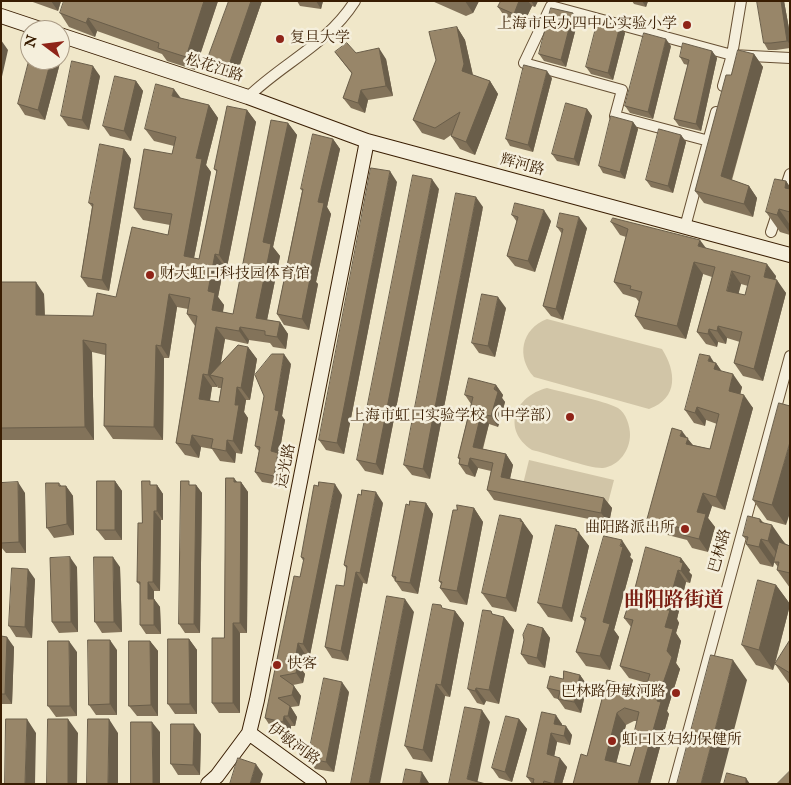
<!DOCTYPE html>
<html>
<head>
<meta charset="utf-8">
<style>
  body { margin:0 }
  #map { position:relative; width:791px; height:785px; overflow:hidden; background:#f0e7c9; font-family:"IM FELL English",serif }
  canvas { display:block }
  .frame { position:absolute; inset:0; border:2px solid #391d02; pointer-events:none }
  .north { position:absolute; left:20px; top:20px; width:50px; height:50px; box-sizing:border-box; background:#f5efdc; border:1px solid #aa9b85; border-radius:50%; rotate:285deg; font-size:14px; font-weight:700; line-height:20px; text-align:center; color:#391d02 }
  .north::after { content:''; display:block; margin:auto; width:18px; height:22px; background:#8f2418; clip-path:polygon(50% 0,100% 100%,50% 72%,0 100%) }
</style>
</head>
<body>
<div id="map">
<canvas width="791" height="785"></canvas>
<div class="frame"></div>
<div class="north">N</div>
</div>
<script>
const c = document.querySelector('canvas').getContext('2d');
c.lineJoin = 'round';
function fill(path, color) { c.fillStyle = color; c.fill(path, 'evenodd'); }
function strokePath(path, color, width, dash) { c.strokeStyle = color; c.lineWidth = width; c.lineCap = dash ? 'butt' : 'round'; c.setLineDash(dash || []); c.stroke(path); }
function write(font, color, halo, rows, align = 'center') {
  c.font = font + ' "IM FELL English","Noto Serif SC",serif'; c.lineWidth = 5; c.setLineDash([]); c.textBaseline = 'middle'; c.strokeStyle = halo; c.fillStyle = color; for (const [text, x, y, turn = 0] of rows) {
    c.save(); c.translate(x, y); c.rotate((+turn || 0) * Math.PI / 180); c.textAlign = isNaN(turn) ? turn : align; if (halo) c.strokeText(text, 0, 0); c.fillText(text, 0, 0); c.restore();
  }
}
fill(new Path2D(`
  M547,319l115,30c14,22 17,49 -13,60l-115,-32c-18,-20 -13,-48 13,-58z
  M547,388c18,5 55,12 71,20 8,5 12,18 12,27 0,15 -11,31 -27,33 -12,1 -57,-15 -71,-18 -31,-21 -17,-54 15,-62z
  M529,460l85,20 -6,23 -85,-19z`), '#d1c5a7');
const street = new Path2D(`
  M723,86l9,-31 58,3
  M248,97c36,-35 79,-52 107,-96
  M709,141l-94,-25 7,-26 -98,-27 27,-57 181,49 9,-54
  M783,195l7,-21
  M685,227l31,-115
  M771,232l7,-21
  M674,784l116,-428`);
const secondary = new Path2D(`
  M1,16l42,14
  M60,35l188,62 119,44 423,114
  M249,733l70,51
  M208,784l9,-8 32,-43 8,-33 110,-559`);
strokePath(street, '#675034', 12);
strokePath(secondary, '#391d02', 16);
strokePath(street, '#f5efdc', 10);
strokePath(secondary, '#f5efdc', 14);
fill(new Path2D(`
  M30,1h31l-3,10z
  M218,1l-23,69 -28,-9 -5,-7 -65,-23 -2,6 -26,-10 -9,-14z
  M229,1h33l-26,75 -21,-8 -7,-10z
  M297,1h26l-2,8 -21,-3z
  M432,1h47l-6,12 -7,3z
  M501,1h37l-3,6 -3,-1 -10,21 -15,-7 -9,-13z
  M632,1h16l-2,6 -12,-3z
  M757,1h27l6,33v14l-14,2h-8l-4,-7z
  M578,20l-12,47 -22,-6 -5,-7z
  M620,26l5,7 -12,47 -22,-6 -5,-7z
  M457,27l8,13 8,35 17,6 8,13 -23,61 -15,-6 -9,-13v-1l-7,5 -22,-7 -9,-13z
  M671,46l-18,73 -23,-6 -5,-7z
  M712,51l5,7 -16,73 -22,-5 -5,-7 14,-54 -4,-1 -4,-7z
  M335,52l21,1 30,6 7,37 -25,4 -3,13 -14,-5 -8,-10 9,-24z
  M754,54l9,13 -31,113 17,6 8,12 -4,19 -49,-14 -9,-12 36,-116z
  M30,60h27l3,3 -15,57 -20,-5 -7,-11z
  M100,76l-11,54 -21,-4 -7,-10z
  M552,78l-19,74 -23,-6 -4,-7z
  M136,81l7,10 -12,50 -21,-5 -7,-10z
  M180,98l29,7 9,13 -12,47 5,7 -17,86 5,1 18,-87 -3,-3 33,-59 9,12 -29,145 -3,-1 -6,31 6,8 -1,7 10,2 55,-191 9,12 -24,112 7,9 -13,64 13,2 8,12 -2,15 -13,-2 -3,-4 -21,-3 -1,4 -23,-5 -4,24 27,-16 9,12 -7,41h-4l-2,12 4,6 -6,36 -6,-1 -1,10 -15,-2 -8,-12 -11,-2 -2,11 -14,-3 -9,-12 19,-117 -8,-12 1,-5 -11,-2 -8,51h-5l-1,82 -50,-1 -9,-13 1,-71 -13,-3 2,88h-93v-158l43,12 1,22h48l23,-19 52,-62 2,-10 -27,-5 -9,-12 38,-54 2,-8 -20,-5 -9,-12zM217,386l1,2h3l-2,14 -9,-1 2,-14h5z
  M587,109l5,7 -13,50 -22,-5 -5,-7z
  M633,122l5,7 -13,50 -22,-6 -4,-7z
  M681,135l5,7 -13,51 -22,-6 -5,-7z
  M333,139l7,10 -13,58 4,7 -15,68 2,2 -9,46 -25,-5 -7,-11 25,-123 -1,-2z
  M124,149l7,10 -22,132 -21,-4 -7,-10 11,-70 -3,-4z
  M786,181l4,6v48l-10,-3 -14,-20z
  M397,182l-53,272 -18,-4 -7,-10z
  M439,189l-56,286 -18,-4 -8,-11z
  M483,207l-53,272 -18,-4 -8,-10z
  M512,215l39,6 -16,51 -20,-6 -8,-10 10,-34z
  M611,222l94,26 71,28 -1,4 11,13 -23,88 -20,-5 -9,-13 6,-21 -13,-4 -1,6 -8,-2 -1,5 -11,-3 -9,-12 15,-55 -9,-3 -17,65 -42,-10 -9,-13 4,-14 -3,-4 -13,-4 -9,-12 12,-45 -6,-2zM741,284l7,2 -3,9 -7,-1z
  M557,227l30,1 -24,92 -12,-4 -8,-10 19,-72z
  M506,308l-11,49 -16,-4 -7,-10z
  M714,363h2l5,8 21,16 -2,7 13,14 -28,102 -13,-4 -4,12 7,9 -7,25 -16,-4 -5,-8 -31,-8 -9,-13 39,-82 7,8 17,4 7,-25 -11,-4 -1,6 -11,-3 -9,-13z
  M291,364l-9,52 3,4 -6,35 6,7 -5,23 -18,-3 -7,-10 4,-21 -4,-5z
  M496,385l7,10 -1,3 3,4 -7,25 -9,-3 -6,25 23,5 7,11 -3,14 94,19 8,10 -3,15 -115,-23 -7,-10 4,-19 -13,-3 -3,9 -9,-3 -7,-10 1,-4 -2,-2 13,-54 -6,-9z
  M779,403l7,122 -19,-5 -14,-20z
  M115,481l7,10v49h-17l-8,-10z
  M237,482h4l7,10 -1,141h-7v80h-21l-7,-10 12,-65z
  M1,483l24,10 1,60h-20l-5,-6z
  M153,485h4l6,9v26h-2l-1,71h-6v8l6,8 1,27h-15l-6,-9v-40l-3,-3 5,-59z
  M196,485l6,8 -2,140h-15l-6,-9z
  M61,486h5l7,10 1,39 -20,3 -7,-10z
  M342,495l-32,160 -5,-1 -3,16 3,4 -2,9 -10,2 8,11 -2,10 -8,1 6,10 -2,9h-4v6l-19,-3 -7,-11 35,-141 4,-15 -3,-5z
  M383,503l-16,81 -4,-1 -15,78 -16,-3 -7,-11 19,-61 3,-17 -3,-4z
  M426,503l7,11 -15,80 -16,-3 -10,-15z
  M474,508l9,14 -16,83 -17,-3 -10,-14 1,-4 -2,-3 18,-71z
  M760,519l3,3 23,22 4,2v42l-13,-18 1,-3 -4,-5 -1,5 -13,-3 -14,-20 1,-3 -4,-5z
  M522,522l11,14 -17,76 -24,-5 -10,-14z
  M576,529l13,17 -17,76 -24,-5 -10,-14z
  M631,554l-1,3 3,3 -19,70 5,7 -9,33 -24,-4 -10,-14 9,-30 -4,-5z
  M681,558l9,12 -1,2 3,3 -2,8 -4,-1 -9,37 2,4 -3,10 5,8 -5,22 4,6 -13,42 2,3 -19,70h-77l14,-28 20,-76 38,10 2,-7 -18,-5 -9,-12 11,-39 -7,-9 6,-12zM634,721h3l-5,20 4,5 -6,20 -14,-3 10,-38z
  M77,567l1,65 -19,1 -7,-11z
  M120,567l2,65 -20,1 -7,-11z
  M35,579l-3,59 -16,-1 -7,-11z
  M776,585l14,19v1l-15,59 15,-24v45l-15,-21 -2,6 -17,-5 -14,-20z
  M443,609l12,2 9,12 -14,74 -5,-1 -13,66 -19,-3 -8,-13z
  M491,611l2,4 11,2 10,13 -15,74 -13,-3 -2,4 -7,-2 -9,-14z
  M543,628l7,10 -5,30 -17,-4 -7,-10z
  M1,636l13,11 -2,57h-11z
  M189,639l8,11v64h-22l-7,-10z
  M150,641l8,10v65h-21l-8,-10z
  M117,650v65h-21l-7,-10z
  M77,652v64l-21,1 -8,-11z
  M580,675l7,10 -6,28 -16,-4 -7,-10 -4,-1 -7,-10 16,-9z
  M349,692l-15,80 -19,-3 -7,-11z
  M542,712l20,12v2l10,9 -2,10 -13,-3 -3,14 13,11 -5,17h-30l-5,-7z
  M519,719l8,10 -15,53 -13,-4 -7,-10z
  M201,734l-1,41h-22l-7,-11z`), '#83735a');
fill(new Path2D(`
  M51,1h10l-3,10z
  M204,1h14l-23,69 -9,-13z
  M251,1h11l-26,75 -7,-11z
  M316,1h7l-2,8z
  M465,1h14l-6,12z
  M519,1h9l4,5 -10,21 -8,-13z
  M531,1h7l-3,6z
  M642,1h6l-2,6z
  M781,1h3l6,33v10l-3,-3z
  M573,13l5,7 -12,47 -5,-7z
  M88,18l9,13 -2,6 -9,-14z
  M620,26l5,7 -12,47 -5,-7z
  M457,27l8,13 8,36 -11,-5z
  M666,39l5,7 -18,73 -5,-7z
  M1,40l7,10 -7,31z
  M379,48l7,11 7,37 -7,-10z
  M712,51l5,7 -16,73 -5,-7z
  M754,54l9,13 -34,121 -8,-12z
  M51,60h6l3,3 -15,57 -7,-10z
  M93,66l7,10 -11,54 -7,-10z
  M547,71l5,7 -19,74 -5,-7z
  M136,81l7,10 -12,50 -7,-10z
  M490,81l8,13 -23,61 -9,-13z
  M174,89l9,12 -11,-5z
  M361,90l7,10 -3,13 -7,-10z
  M209,105l9,13 -12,47 5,7 -19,96 -8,-12 12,-98z
  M587,109l5,7 -13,50 -5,-7z
  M247,110l9,12 -29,145 -8,-12z
  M633,122l5,7 -13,50 -5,-7z
  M288,123l9,12 -24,112 7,9 -15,74 -9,-12 7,-76z
  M681,135l5,7 -13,51 -5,-7z
  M333,139l7,10 -13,58 4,7 -15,68 2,2 -9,46 -7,-11 16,-117z
  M124,149l7,10 -22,132 -7,-11z
  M390,171l7,11 -53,272 -7,-11z
  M432,179l7,10 -56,286 -7,-11z
  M786,181l4,6v8l-5,-7z
  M749,186l8,12 -4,19 -9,-13z
  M476,197l7,10 -53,272 -7,-10z
  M779,209l11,16v8l-13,-18z
  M544,210l7,11 -16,51 -7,-11z
  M579,217l8,11 -24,92 -7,-11z
  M700,240l9,12 -11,-6z
  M215,254l9,12 -6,31 6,8 -3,17 -9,-12 -4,-19z
  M694,262l9,12 -17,65 -9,-13z
  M767,264l9,12 -3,14 -9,-13z
  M732,271l9,13 -5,20 -9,-13z
  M777,280l9,13 -23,88 -9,-12z
  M36,282l8,12 1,34 -9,-13z
  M169,294l8,13 -8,51 -8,-12z
  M498,297l8,11 -11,49 -7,-11z
  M280,322l8,12 -2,15 -9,-12z
  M718,326l9,12 -1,6 -9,-13z
  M216,327l9,12 -7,38 -8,-2 7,11v1l-9,-12z
  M240,327l9,13 -1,4 -9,-13z
  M709,329l9,13 -1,5 -9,-13z
  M83,340l9,12 2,88 -9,-13z
  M156,345l8,13 -1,82 -9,-13z
  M248,347l9,12 -7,41 -9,-12z
  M284,354l7,10 -9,52 3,4 -6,35 6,7 -5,23 -6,-9 -3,-25 4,-41z
  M710,356l5,8 1,-1 9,13 -2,6 -15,-21z
  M203,374l9,13 -4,24 -9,-12z
  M733,374l9,13 -4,17 -9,-13z
  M496,385l7,10 -1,3 3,4 -7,25 -7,-11z
  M237,387l9,13 -2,12 4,6 -6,36 -9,-13 2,-36z
  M744,395l9,13 -28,102 -9,-13z
  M697,407l9,13 -1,6 -10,-13z
  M481,414l8,10 -9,33 -7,-10z
  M682,431l15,20 -2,5 -15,-20z
  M192,435l9,12 -2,11 -9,-13z
  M227,440l9,13 -1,10 -9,-12z
  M790,442v71l-4,12 -14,-20z
  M506,454l7,11 -5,22 -7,-10z
  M470,458l8,10 -3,9 -7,-11z
  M234,478l7,9v-5l7,10 -1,141 -7,-10z
  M115,481l7,10v49l-7,-10z
  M18,482l7,11 1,60 -7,-11z
  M59,483l7,9v-6l7,10 1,39 -7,-11z
  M335,484l7,11 -32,160 -7,-11z
  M157,485l6,9v26l-6,-9z
  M196,485l6,8 -2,140 -6,-9z
  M376,492l7,11 -16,81 -7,-11z
  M703,493l9,13 -4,12 7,9 -7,25 -9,-13 -2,-27z
  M604,498l8,10 -3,15 -8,-10z
  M426,503l7,11 -15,80 -8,-11z
  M474,508l9,14 -16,83 -10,-14z
  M154,511l7,9 -1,71 -7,-9z
  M521,519l12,17 -17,76 -10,-14z
  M760,519l10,14 2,-8 14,20 -4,16 -14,-20 -8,-19z
  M576,529l13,17 -17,76 -10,-14z
  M761,539l14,20 -2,8 -14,-20z
  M622,540l9,14 -1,3 3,3 -19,70 5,7 -9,33 -10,-14 3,-34z
  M70,557l7,10 1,65 -7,-10z
  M113,557l7,10 2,65 -8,-10z
  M681,558l9,12 -1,2 3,3 -2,8 -9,-12 -1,-9z
  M28,569l7,10 -3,59 -7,-11z
  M678,570l8,12 -9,37 2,4 -3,10 5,8 -5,22 4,6 -13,42 2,3 -19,70h-12l19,-83 10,-50 -2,-24 2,-17z
  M356,572l7,11 -15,78 -7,-10z
  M148,582l6,9v16l-6,-8z
  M776,585l14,19v1l-17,65 -14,-20z
  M154,599l6,8 1,27 -7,-9z
  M405,599l9,13 -34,172h-11z
  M455,611l9,12 -14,74 -9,-12z
  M504,617l10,13 -15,74 -10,-14z
  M233,623l7,10v80l-7,-10z
  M543,628l7,10 -5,30 -8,-10z
  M7,637l7,10 -2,57 -7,-10z
  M189,639l8,11v64l-7,-10z
  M110,640l7,10v65l-7,-11z
  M69,641l8,11v64l-7,-10z
  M150,641l8,10v65l-7,-11z
  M298,643l7,11 -3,16 3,4 -2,9 -7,-10 -1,-12z
  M733,660l14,20 -27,104h-19z
  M580,675l7,10 -6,28 -7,-11z
  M342,682l7,10 -15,80 -8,-10z
  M436,684l9,12 -13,66 -9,-12z
  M294,686l7,10 -2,10 -7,-11z
  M476,688l10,13 -2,4 -9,-14z
  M290,706l7,11 -2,9 -7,-10z
  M482,710l8,12 -13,62 -10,-5z
  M617,713l9,12 -12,47 -9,-12z
  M556,715l6,9 -2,9 -6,-9z
  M284,716l7,10v6l-8,-10z
  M27,719l9,14 -1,51h-10z
  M68,719l10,14 -1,51h-9z
  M109,719l9,14v51h-10z
  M519,719l8,10 -15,53 -7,-10z
  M152,722l8,10v52h-7z
  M194,724l7,10 -1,41 -7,-10z
  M566,726l6,9 -2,10 -6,-9z
  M551,733l6,9 -4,21 -6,-9z
  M560,758l7,9 -5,17h-8z
  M256,764l7,10 -3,10h-10z
  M422,772l7,11v1h-9z
  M746,778l4,6h-4z`), '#6a5e4a');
const building = new Path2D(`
  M64,1h140l-18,56 -28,-9 1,-5 -71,-25 -2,5 -26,-10z
  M229,1h22l-22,64 -21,-7z
  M501,1h18l-5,13 -16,-7z
  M757,1h24l6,40 -16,2h-7z
  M551,8l22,5 -12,47 -22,-6z
  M598,20l22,6 -12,47 -22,-6z
  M457,27l7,37 -2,7 28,10 -24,61 -15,-6 9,-24 -25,16 -22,-8 23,-60 -7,-28z
  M644,33l22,6 -18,73 -23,-6z
  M347,43l9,10 23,-5 7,38 -25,4 -3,13 -15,-5 9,-25 -17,-21z
  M683,43l29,8 -16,73 -22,-5 15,-59 -9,-3z
  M738,50l16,4 -33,122 28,10 -5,18 -49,-13 31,-116h5z
  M30,56v4h21l-13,50 -20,-6z
  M72,61l21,5 -11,54 -21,-4z
  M524,65l23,6 -19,74 -22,-6z
  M115,76l21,5 -12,50 -21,-5z
  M156,84l18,5 -2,7 37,9 -13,53 6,1 -18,97 15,3 18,-89 -3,-1 13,-63 20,4 -28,145 -4,-1 -7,37 7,2 -3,17 21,4 38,-194 17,3 -25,119 8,2 -15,74 24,4 -3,15 -12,-2v-4l-25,-4 -1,4 -23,-4 -8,48 -5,-1 -4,25 20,3 4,-24 -13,-3 28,-30 10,2 -7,41 -4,-1 -2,18h4l-6,36 -6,-1 -1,11 -15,-3 2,-9 -21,-4 -2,10 -14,-2 21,-127 -10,-2 3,-16 -21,-4 -8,52 -5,-1 -2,82 -50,-1 2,-82 -23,-4 2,87 -84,1v-146h35v33l57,1 4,-23 19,4 16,-70 36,8 4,-21 -38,-6 10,-59 28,5 4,-17 -31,-8z
  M566,103l21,6 -13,50 -22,-5z
  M611,116l22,6 -13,50 -21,-6z
  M659,129l22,6 -13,51 -22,-6z
  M313,134l20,5 -15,63 6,1 -15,71h2l-9,45 -25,-5 26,-125h-2z
  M100,144l24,5 -22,131 -21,-3 12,-73 -4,-1z
  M371,168l19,3 -53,272 -18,-3z
  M413,175l19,4 -56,285 -19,-4z
  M775,179l11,2 -1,7 5,1v23l-11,-3 -2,6 -11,-3z
  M456,193l20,4 -53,272 -19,-4z
  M515,203l29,7 -16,51 -21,-5 11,-39 -6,-2z
  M560,213l19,4 -23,92 -13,-3 20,-77 -6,-2z
  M613,218l87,22 -2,6 69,18 -3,13 13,3 -23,89 -20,-6 8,-31 -24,-6 -1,5 -8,-2 -1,5 -11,-2 18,-65 -21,-5 -17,64 -42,-10 7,-24 -12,-3 1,-3 -17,-4 14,-53 -17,-7zM732,271l18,5 -5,19 -18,-4z
  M482,294l16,3 -10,49 -16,-3z
  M272,354h12l-9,56 4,1 -8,40 7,2 -4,23 -19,-4 5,-25 -5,-1 9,-50 -9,-21z
  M700,354l10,2 -2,5 8,2 -2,6 19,5 -4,17 15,4 -28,102 -13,-4 -6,19 9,2 -7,25 -16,-4 2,-6 -38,-10 25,-91 10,3 -2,5 8,2 -2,6 24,5 9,-35 -22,-7 -2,6 -10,-3z
  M469,378l27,7 -2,4 4,3 -7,24 -10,-2 -8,33 33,7 -5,23 103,21 -3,15 -114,-23 6,-27 -23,-5 -2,8 -9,-2 1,-6h-2l15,-61 -8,-2z
  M779,403l11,3v36l-18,63 -19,-5z
  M226,478h8v4h7l-1,141h-7v80h-21v-65h12z
  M97,481h18v49h-18z
  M142,481h8v4h7v26h-3l-1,71h-5v17h6v26h-14v-43h-3l1,-59h4z
  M181,481h8v4h7l-2,139h-15z
  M18,482l1,60 -18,1v-60z
  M319,482l16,2 -32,160 -5,-1 -3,18 3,2 -2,10 -16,3 14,10 -2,9 -14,3 12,8 -2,10h-4l-1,6 -18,-4 29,-142 6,1 4,-19 -3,-1 13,-72 4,1z
  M46,483h13v3h7l1,38 -20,4z
  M362,490l14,2 -16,81 -4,-1 -15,79 -16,-4 11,-62 8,1 3,-20 -3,-1 14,-71 3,1z
  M410,501l16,2 -16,80 -15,-2 1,-4 -4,-1 14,-72 3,1z
  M457,505l17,3 -17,83 -17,-3 2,-6 -3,-1 14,-71h4z
  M500,515l21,4 -1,2 3,1 -17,76 -24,-5z
  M748,516l12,3v3l12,3 -4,16 -7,-2 -2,8 -13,-3 2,-7 -5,-1z
  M556,525l20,4v2l3,1 -17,76 -24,-5z
  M604,536l18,4 -2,6 3,1 -20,75 7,2 -10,32 -24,-4 10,-34 -5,-1z
  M779,542l11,4v27l-13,-3 2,-8h-5z
  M646,547l35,11 -1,4 3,1 -2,8 -3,-1 -11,40h3l-5,17 8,2 -6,22 5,6 -15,44 4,1 -23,82h-65l8,-30 6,2 20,-76 38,10 5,-16 -30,-8 13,-46 -9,-2 4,-12h2zM625,708l14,4 -7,29 5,1 -7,24 -25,-6 12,-47z
  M70,557l1,65h-19l-2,-64z
  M94,557h19l1,65h-19z
  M12,568l16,1 -3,58 -16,-1z
  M758,580l18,5 -17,65 -17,-5z
  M387,596l18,3 -36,185h-18z
  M433,604l8,1 1,3 13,3 -14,74 -5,-1 -13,66 -18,-4z
  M483,610l8,1 1,3 12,3 -15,73 -13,-2 -1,3 -7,-2z
  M528,624l15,4 -6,30 -16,-4 3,-14 -1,-5z
  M1,636l6,1 -2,57h-4z
  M168,639h21l1,65h-22z
  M88,640h22v64l-21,1z
  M790,640v33l-15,-9z
  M48,641h21l1,65h-22z
  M129,641h21l1,64 -22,1z
  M711,655l22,5 -32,124h-24z
  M564,671l16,4 -6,27 -16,-3 2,-8 -13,-3 3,-12 13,3z
  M324,678l18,4 -16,80 -18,-4z
  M465,707l17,3 -15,69 19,5h-37z
  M542,712l14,3 -2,9 12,2 -2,10 -13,-3 -4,21 13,4 -6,26 -10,-3 -1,3h-5l-5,-1 1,-4 -7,-2z
  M506,716l13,3 -14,53 -13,-4z
  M6,719h21l-2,65h-20z
  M48,719h20v65h-21z
  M88,719h21l-1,65h-21z
  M131,722h21l1,62h-22z
  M171,724h23l-1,41 -22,-1z
  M238,758l18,6 -6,20h-20z
  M406,769l16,3 -2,12h-17z
  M790,771v13h-13z
  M727,773l19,5v6h-22z`);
fill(building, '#988669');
strokePath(building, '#6a5e4a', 1);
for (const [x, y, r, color] of [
  [687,25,5,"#8f2418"],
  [280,39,5,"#8f2418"],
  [150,275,5,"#8f2418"],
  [570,417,5,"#8f2418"],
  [685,529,5,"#8f2418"],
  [277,665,5,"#8f2418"],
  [676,693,5,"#8f2418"],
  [612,741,5,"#8f2418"]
]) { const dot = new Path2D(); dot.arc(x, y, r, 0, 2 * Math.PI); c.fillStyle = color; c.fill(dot); strokePath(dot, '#f5efdc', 2); }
write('15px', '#391d02', '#f5efdc', [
  ["上海市民办四中心实验小学",677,25],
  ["复旦大学",290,39,"left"],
  ["财大虹口科技园体育馆",160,275,"left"],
  ["上海市虹口实验学校（中学部）",560,417],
  ["曲阳路派出所",675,529],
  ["快客",287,665,"left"],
  ["巴林路伊敏河路",666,693],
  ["虹口区妇幼保健所",622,741,"left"]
], 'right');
write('15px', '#391d02', '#f5efdc', [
  ["松花江路",214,69,18],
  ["辉河路",522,166,15],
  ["运光路",287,466,-79],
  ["巴林路",721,551,-74],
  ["伊敏河路",293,745,36]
]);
write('bold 20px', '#7a1f14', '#f5efdc', [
  ["曲阳路街道",674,602]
]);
</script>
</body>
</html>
